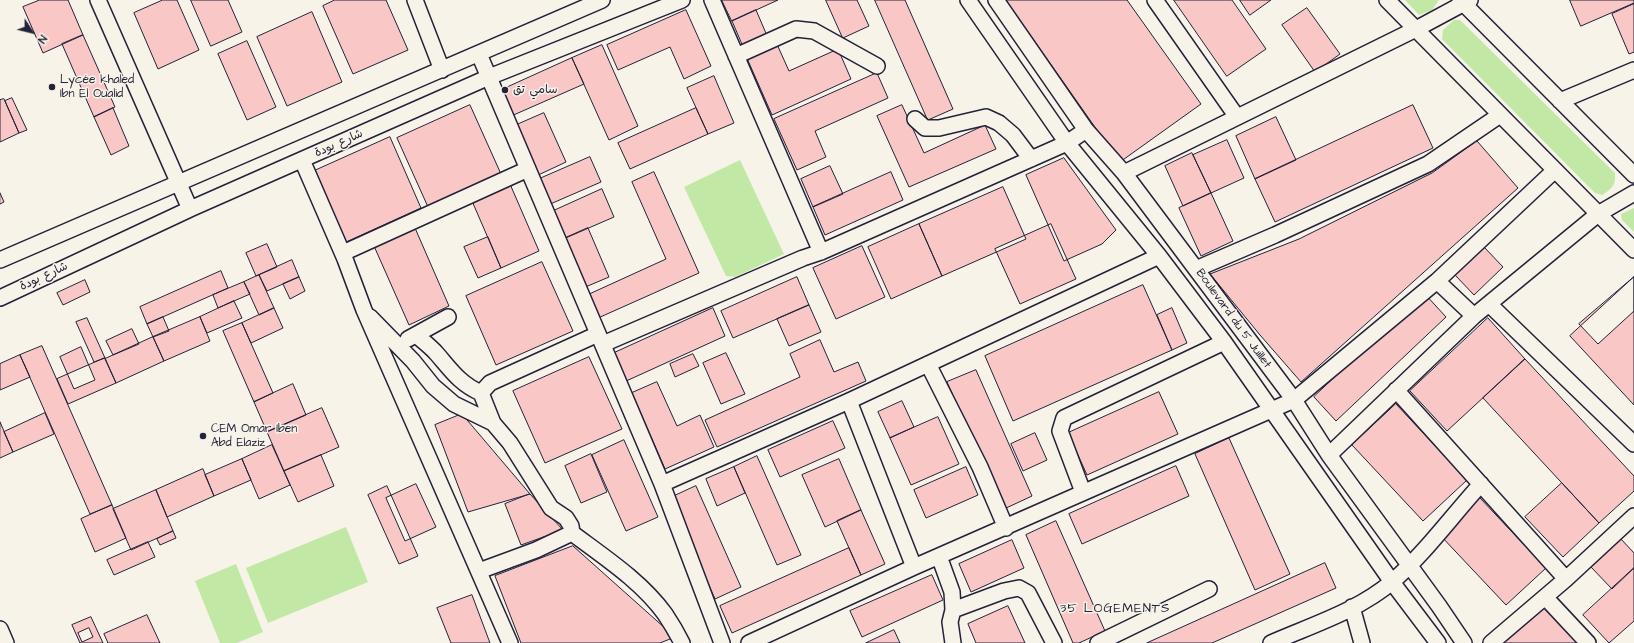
<!DOCTYPE html>
<html>
<head>
<meta charset="utf-8">
<style>
  body { margin:0 }
  #map { position:relative; width:1634px; height:643px; overflow:hidden; background:#f7f3e8; font-family:"Architects Daughter",sans-serif }
  canvas { display:block }
  .north { position:absolute; left:12px; top:12px; width:40px; height:40px; -webkit-text-stroke:3px #f7f3e8; paint-order:stroke; rotate:125deg; font-size:11px; font-weight:700; line-height:16px; text-align:center; color:#22223b }
  .north::after { content:''; display:block; margin:auto; width:14px; height:18px; background:#22223b; clip-path:polygon(50% 0,100% 100%,50% 72%,0 100%) }
</style>
</head>
<body>
<div id="map">
<canvas width="1634" height="643"></canvas>
<div class="north">N</div>
</div>
<script>
const c = document.querySelector('canvas').getContext('2d');
c.lineJoin = 'round';
function fill(path, color) { c.fillStyle = color; c.fill(path, 'evenodd'); }
function strokePath(path, color, width, dash) { c.strokeStyle = color; c.lineWidth = width; c.lineCap = dash ? 'butt' : 'round'; c.setLineDash(dash || []); c.stroke(path); }
function write(font, color, halo, rows, align = 'center') {
  c.font = font + ' "Architects Daughter","Playpen Sans Arabic",sans-serif'; c.lineWidth = 3; c.setLineDash([]); c.textBaseline = 'middle'; c.strokeStyle = halo; c.fillStyle = color; for (const [text, x, y, turn = 0] of rows) {
    c.save(); c.translate(x, y); c.rotate((+turn || 0) * Math.PI / 180); c.textAlign = isNaN(turn) ? turn : align; if (halo) c.strokeText(text, 0, 0); c.fillText(text, 0, 0); c.restore();
  }
}
fill(new Path2D(`
  M1405,0h34l-7,10 -13,5z
  M1454,20h6l155,153c1,12 -3,16 -13,22l-7,-2 -153,-154 1,-9z
  M740,160l44,94 -49,23 -9,-1 -42,-89z
  M1634,208v24l-12,-12 -1,-6z
  M346,527l22,55 -100,41 -22,-55z
  M236,564l27,68 -26,11h-17l-25,-62z`), '#c1e9a5');
const building = new Path2D(`
  M40,0h28l15,35 -40,18 -20,-46z
  M163,0h14l22,50 -41,19 -24,-56z
  M191,0h37l14,32 -31,14z
  M335,0h51l22,50 -55,24 -30,-68z
  M722,0h56l-46,21z
  M826,0h31l12,26 -26,12z
  M875,0h30l48,109 -25,11z
  M1006,0h121l74,104 -81,58z
  M1174,0h58l34,49 -39,27z
  M1240,0h31l-21,15z
  M1570,0h64v3l-53,23z
  M1634,4v48l-5,2 -17,-40z
  M1307,8l33,46 -25,18 -33,-47z
  M686,10l25,56 -27,13 -14,-32 -52,23 -11,-25z
  M756,10l12,28 -24,11 -12,-28z
  M312,12l30,70 -55,24 -30,-69z
  M83,35l32,72 -21,10 -32,-73z
  M247,41l29,66 -29,13 -29,-66z
  M776,42l13,29 49,-22 13,30 -79,36 -26,-59z
  M602,45l36,81 -29,14 -37,-82z
  M572,58l12,26 -75,33 -12,-25z
  M877,73l11,25 -73,33 11,26 -29,13 -23,-51z
  M714,76l20,47 -26,11 -21,-46z
  M12,98l15,32 -8,3 -14,-32z
  M4,99l15,34 -19,9v-42z
  M470,105l31,69 -73,33 -31,-69z
  M902,105l22,48 61,-28 11,24 -87,38 -32,-71z
  M1413,105l20,43 -158,74 -20,-43z
  M113,108l16,38 -18,9 -17,-38z
  M696,108l12,26 -78,35 -12,-26z
  M544,113l22,49 -32,15 -22,-50z
  M1276,117l20,43 -41,19 -19,-43z
  M390,137l31,71 -77,35 -32,-71z
  M1227,140l17,38 -33,15 -18,-38z
  M1477,141l41,47 -217,194 -41,-47 -50,-61 89,-35 133,-66z
  M1192,153l19,40 -28,13 -18,-40z
  M590,157l11,25 -53,23 -11,-25z
  M1064,158l52,72 -14,14 -38,17 -38,-86z
  M830,166l13,28 -30,13 -12,-28z
  M654,172l45,101 -101,45 -11,-23 79,-36 -34,-77z
  M891,172l12,28 -78,35 -12,-28z
  M510,184l29,67 -38,17 -29,-67z
  M1003,187l23,52 -84,37 -23,-52z
  M602,189l12,28 -53,23 -12,-27z
  M0,193l4,9 -4,2z
  M1211,193l22,48 -32,15 -22,-48z
  M919,224l23,52 -51,23 -23,-52z
  M1051,224l25,55 -56,25 -25,-55z
  M415,228l34,78 -40,19 -35,-79z
  M588,228l21,49 -26,11 -22,-48z
  M488,237l13,31 -23,10 -14,-31z
  M267,244l10,23 -21,9 -10,-23z
  M862,246l23,51 -49,22 -23,-51z
  M1484,247l19,20 -29,28 -19,-20z
  M292,260l7,17 -32,14 -8,-16z
  M542,262l31,69 -77,34 -30,-69z
  M221,271l7,17 -81,36 -7,-17z
  M259,275l15,33 -15,7 -15,-33z
  M299,277l6,14 -15,8 -7,-15z
  M797,277l12,28 -76,33 -12,-27z
  M1634,277v128l-64,-69z
  M1634,277v34l-36,33 -19,-20z
  M85,280l5,12 -27,13 -6,-12z
  M244,282l6,12 -32,14 -5,-13z
  M1143,285l29,65 -159,71 -28,-65z
  M1424,293l22,24 -110,104 -22,-24z
  M234,301l8,17 -35,15 -7,-16z
  M809,305l12,27 -32,14 -12,-27z
  M274,308l9,20 -32,15 -9,-20z
  M713,308l12,28 -101,46 -12,-28z
  M1172,308l15,35 -15,7 -15,-35z
  M163,317l6,14 -16,6 -6,-13z
  M200,317l10,24 -46,20 -11,-24z
  M87,318l18,40 -11,4 -18,-40z
  M1488,318l37,41 -78,72 -37,-40z
  M242,323l31,70 -19,9 -31,-71z
  M132,329l7,15 -26,11 -7,-14z
  M153,337l11,24 -48,22 -11,-24z
  M820,340l14,32 24,-10 8,19 -149,66 -12,-27 95,-43 -10,-23z
  M42,346l70,159 -22,9 -70,-159z
  M81,347l14,33 -21,9 -14,-32z
  M726,353l19,41 -24,10 -18,-41z
  M693,354l6,12 -24,11 -5,-13z
  M20,355l10,22 -30,13v-26z
  M589,357l33,72 -77,34 -32,-72z
  M105,358l11,25 -48,21 -11,-25z
  M1525,359l109,117v15l-35,32 -116,-125z
  M976,370l56,126 -28,13 -57,-127z
  M657,382l20,44 23,-11 14,32 -49,22 -33,-76z
  M293,384l13,31 -39,17 -13,-30z
  M1159,392l19,42 -91,41 -19,-42z
  M902,401l12,26 -24,11 -12,-26z
  M1396,404l71,76 -44,41 -71,-76z
  M322,408l17,39 -55,24 -17,-39z
  M45,413l9,21 -41,18 -9,-20z
  M462,414l68,80 -62,18 -33,-87z
  M938,417l21,47 -48,21 -21,-47z
  M833,421l12,27 -65,29 -12,-27z
  M0,422l13,30 -13,6z
  M1035,433l12,27 -24,11 -12,-27z
  M1229,438l61,136 -35,16 -60,-136z
  M624,440l34,77 -32,14 -34,-76z
  M272,445l18,40 -31,14 -17,-40z
  M591,454l16,38 -26,11 -16,-37z
  M321,455l13,31 -36,16 -14,-31z
  M757,456l44,99 -24,10 -43,-98z
  M242,459l9,21 -37,16 -9,-21z
  M839,459l22,51 -36,17 -23,-52z
  M1176,466l13,30 -107,48 -13,-30z
  M734,467l11,26 -28,13 -11,-27z
  M966,467l12,28 -52,23 -12,-28z
  M203,469l11,27 -47,21 -11,-27z
  M1562,483l37,40 -36,34 -38,-40z
  M416,484l20,43 -31,14 -19,-43z
  M387,486l31,70 -19,8 -31,-69z
  M696,486l45,101 -26,12 -45,-101z
  M156,490l17,41 -42,19 -18,-41z
  M530,494l33,36 -42,15 -16,-41z
  M1479,497l67,71 -40,37 -67,-71z
  M112,505l14,33 -31,14 -14,-33z
  M861,510l24,54 -24,11 -24,-54z
  M1056,521l49,110 -26,12h-6l-47,-108z
  M173,531l3,7 -16,7 -3,-6z
  M1620,538l14,15v15l-22,21 -22,-23z
  M1012,540l12,28 -53,24 -12,-28z
  M148,542l7,15 -41,18 -7,-15z
  M573,546l102,91 -15,6h-139l-26,-67z
  M849,548l12,27 -129,58 -12,-27z
  M1325,563l11,25 -124,55h-65z
  M1634,568v53l-25,22 -26,-28z
  M932,575l11,25 -81,37 -12,-26z
  M472,595l18,48h-39l-14,-35z
  M1542,605l35,38h-76z
  M1008,606l17,37h-49l-8,-19z
  M147,615l13,28h-52l-4,-9z
  M91,617l12,26h-23l-8,-18z
  M89,628l4,9 -11,5 -4,-9z
  M894,630l6,13h-34z`);
fill(building, '#f9c8c6');
strokePath(building, '#22223b', 1);
const minor = new Path2D(`
  M98,0l92,209
  M415,0l27,70
  M712,0l109,252
  M968,0l99,143 92,113 65,86 168,240 46,61
  M996,0l90,130 38,43 170,227 35,55 110,151 25,37
  M1155,0l82,117
  M1387,0l247,250
  M1460,0l174,175
  M479,54l183,430 60,159
  M736,56l60,-27 18,2 63,35
  M1560,101l74,-31
  M915,119l10,9h14l47,-11 13,6 14,12 18,24
  M302,160l43,99 19,51 146,333
  M1124,173l292,-144 54,-29
  M343,253l185,-84
  M0,260l602,-260
  M1196,269l79,-34 153,-71 72,-49
  M1437,281l37,35
  M0,298l190,-89 299,-132 193,-77
  M1490,305l144,139
  M370,317l43,44 20,25 21,18 39,19
  M416,335c7,6 15,12 21,19 14,16 23,30 44,39
  M408,339l40,-22
  M603,344l200,-86 18,-6 246,-109 19,-13
  M928,364l52,103 26,61
  M1396,390l170,189
  M849,401l65,166
  M1329,455l145,-139 124,-102 36,-21
  M662,484l187,-83 310,-145
  M1083,492l-23,-61 4,-13 160,-76
  M572,533c32,24 69,48 93,81 6,9 12,19 17,29
  M939,556l13,36 1,18 -3,12 3,21
  M479,571l57,-21 36,-17 -1,-7 -5,-8 -15,-10 -41,-65 -17,-20 -12,-30 9,-10 108,-49
  M1545,597l43,46
  M1352,607l10,36
  M953,610l51,-19 15,-3 9,5 26,50
  M0,629l6,14
  M749,643l165,-76 380,-167 143,-119 118,-111
  M1098,643l111,-54
  M1271,643c41,-18 87,-32 122,-62 32,-28 59,-65 88,-97
  M1491,643l75,-64 68,-63`);
strokePath(minor, '#22223b', 18);
strokePath(minor, '#f7f3e8', 15);
for (const [x, y, r, color] of [
  [52,87,4,"#22223b"],
  [505,90,4,"#22223b"],
  [203,436,4,"#22223b"]
]) { const dot = new Path2D(); dot.arc(x, y, r, 0, 2 * Math.PI); c.fillStyle = color; c.fill(dot); strokePath(dot, '#f7f3e8', 1.5); }
write('12px', '#22223b', '#f7f3e8', [
  ["Lycée khaled",60,80],
  ["Ibn El Oualid",60,94],
  ["سامي تق",513,90],
  ["CEM Omar Iben",211,429],
  ["Abd Elaziz",211,443]
], 'left');
write('12px', '#22223b', '#f7f3e8', [
  ["شارع بودة",339,144,-24],
  ["شارع بودة",44,277,-25],
  ["Boulevard du 5 Juillet",1233,319,54]
]);
c.letterSpacing = '1px';
write('13px', '#22223b', '#f7f3e8', [
  ["35 LOGEMENTS",1115,609]
]);
c.letterSpacing = '0px';
</script>
</body>
</html>
